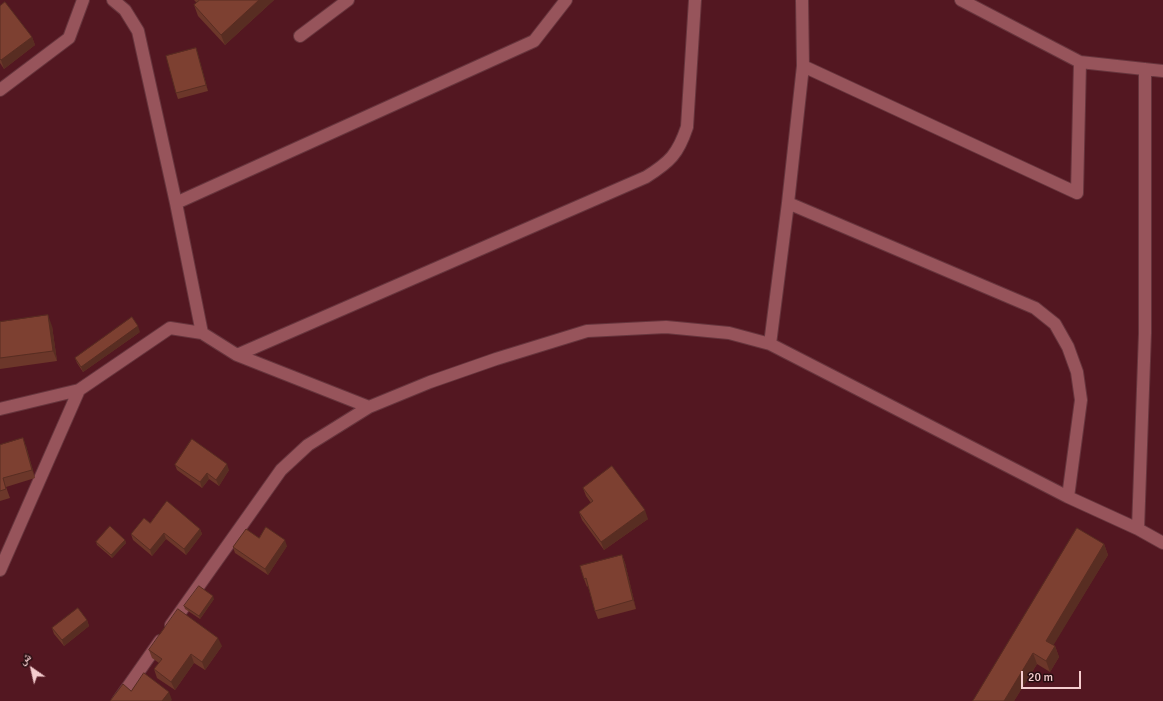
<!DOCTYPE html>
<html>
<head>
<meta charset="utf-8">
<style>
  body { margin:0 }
  #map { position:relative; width:1163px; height:701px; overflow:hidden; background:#531721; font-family:Signika,"Noto Naskh Arabic",sans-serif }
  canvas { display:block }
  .north { position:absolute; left:12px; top:649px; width:40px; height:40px; -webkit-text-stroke:3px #280e11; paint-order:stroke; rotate:326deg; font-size:11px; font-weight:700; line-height:16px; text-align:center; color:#f5cdcf }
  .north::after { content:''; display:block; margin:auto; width:14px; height:18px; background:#f5cdcf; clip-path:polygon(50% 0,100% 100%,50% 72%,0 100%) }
  .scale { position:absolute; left:1021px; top:671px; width:60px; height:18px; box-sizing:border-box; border:2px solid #f5cdcf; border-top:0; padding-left:5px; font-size:12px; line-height:14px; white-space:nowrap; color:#f5cdcf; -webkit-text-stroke:3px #280e11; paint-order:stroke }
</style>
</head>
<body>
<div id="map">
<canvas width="1163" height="701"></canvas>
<div class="north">ش</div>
<div class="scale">20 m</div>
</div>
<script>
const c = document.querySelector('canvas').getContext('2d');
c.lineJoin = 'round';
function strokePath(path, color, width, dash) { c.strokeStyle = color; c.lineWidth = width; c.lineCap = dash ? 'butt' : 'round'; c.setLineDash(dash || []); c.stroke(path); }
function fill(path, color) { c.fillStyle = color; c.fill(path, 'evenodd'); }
const minor = new Path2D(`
  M113,0l12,10 13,21 38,172 26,130
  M961,0l119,62 83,9
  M300,36l48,-36
  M803,66l274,127 3,-131
  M0,90l69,-52 14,-38
  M176,203l358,-162 32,-41
  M788,203l247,105 20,16 13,23 9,25 4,28 -13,97
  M770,344l18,-141 15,-137 -1,-66
  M237,355l409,-178c24,-15 32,-23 41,-50l8,-127
  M0,409l79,-19 91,-62 32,5 35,22 132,52
  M1138,529l7,-196v-264
  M0,570l79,-180
  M171,625l110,-155 27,-25 61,-38 61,-25 66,-23 91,-28 79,-4 63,6 41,11 298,153 70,32 25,14
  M118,701l42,-60`);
strokePath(minor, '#67353d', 14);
strokePath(minor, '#97545b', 12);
fill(new Path2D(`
  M194,0h80l-49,45 -27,-29 -4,-11 3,-2z
  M0,6l32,31 3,8 -31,24 -4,-6z
  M196,48l12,43 -30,8 -2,-6z
  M0,322l52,4 5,35 -57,8z
  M140,332l-57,40 -6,-9 -2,-5z
  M0,445l26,1 9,32 -29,9 4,11 -10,3z
  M175,465l54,5 -10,16 -10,-7 -7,9 -25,-18z
  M583,488l65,31 -44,31 -22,-30 -3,-8 12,-9 -5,-7z
  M150,523l50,6 2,5 -16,21 -20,-16 -14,17 -19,-16 -2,-6z
  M259,538l28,8 -19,29 -33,-22 -2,-6z
  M125,540l1,3 -14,15 -15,-13 -1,-3z
  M1104,544l4,11 -55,90 2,1 4,11 -9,15 -13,-8 -23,37h-41z
  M622,555l3,8 11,46 -38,10 -3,-8 -7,-25 -1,1 -3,-8z
  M214,599l-14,20 -15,-10 -1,-3z
  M87,620l2,6 -25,20 -10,-12 -2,-6z
  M222,646l-17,24 -11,-7 -19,27 -18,-12 -3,-9 5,-6 -7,-5 -3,-8z`), '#6c372a');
fill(new Path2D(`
  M259,0h15l-49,45 -4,-10z
  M32,37l3,8 -31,24 -3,-9z
  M196,48l2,6 10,37 -2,-6z
  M48,315l4,11 5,35 -4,-10z
  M138,326l2,6 -57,40 -2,-5z
  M23,438l3,8 9,32 -3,-8z
  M227,464l2,6 -10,16 -3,-6z
  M207,473l2,6 -7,9 -2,-6z
  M645,510l3,9 -44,31 -3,-8z
  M200,529l2,5 -16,21 -2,-6z
  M164,533l2,6 -14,17 -2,-6z
  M125,540l1,3 -14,15 -1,-3z
  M285,540l2,6 -19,29 -3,-6z
  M1104,544l4,11 -58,96 -4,-10z
  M622,555l3,8 11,46 -3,-9z
  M213,596l1,3 -14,20 -1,-3z
  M87,620l2,6 -25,20 -2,-6z
  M218,638l4,8 -17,24 -3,-8z
  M1055,646l4,11 -9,15 -4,-11z
  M1033,653l4,11 -23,37h-10z
  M191,654l3,9 -19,27 -4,-8z
  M169,692l3,8 -1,1h-9z`), '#582d22');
const building = new Path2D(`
  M200,0h59l-38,35 -27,-30z
  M5,2l27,35 -31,23 -1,-1v-53z
  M196,48l10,37 -30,8 -10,-37z
  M48,315l5,36 -53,7v-36z
  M132,317l6,9 -57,41 -6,-9z
  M23,438l9,32 -29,8 3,11 -6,2v-46z
  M192,439l35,25 -11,16 -9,-7 -7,9 -25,-17z
  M612,466l33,44 -44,32 -22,-30 14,-11 -10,-13z
  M167,501l33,28 -16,20 -20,-16 -14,17 -19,-16 13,-16 6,5z
  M110,526l15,14 -14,15 -15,-13z
  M266,527l19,13 -20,29 -32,-22 13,-18 13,9z
  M1077,528l27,16 -58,97 9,5 -9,15 -13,-8 -29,48h-31z
  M622,555l11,45 -38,11 -9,-33 -2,1 -4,-13z
  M199,586l14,10 -14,20 -15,-10z
  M78,608l9,12 -25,20 -10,-12z
  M178,609l40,29 -16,24 -11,-8 -20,28 -17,-13 8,-10 -13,-9z
  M144,673l25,19 -7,9h-52l13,-17 8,7z`);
fill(building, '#7d4031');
strokePath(building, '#582d22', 1);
</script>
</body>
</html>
